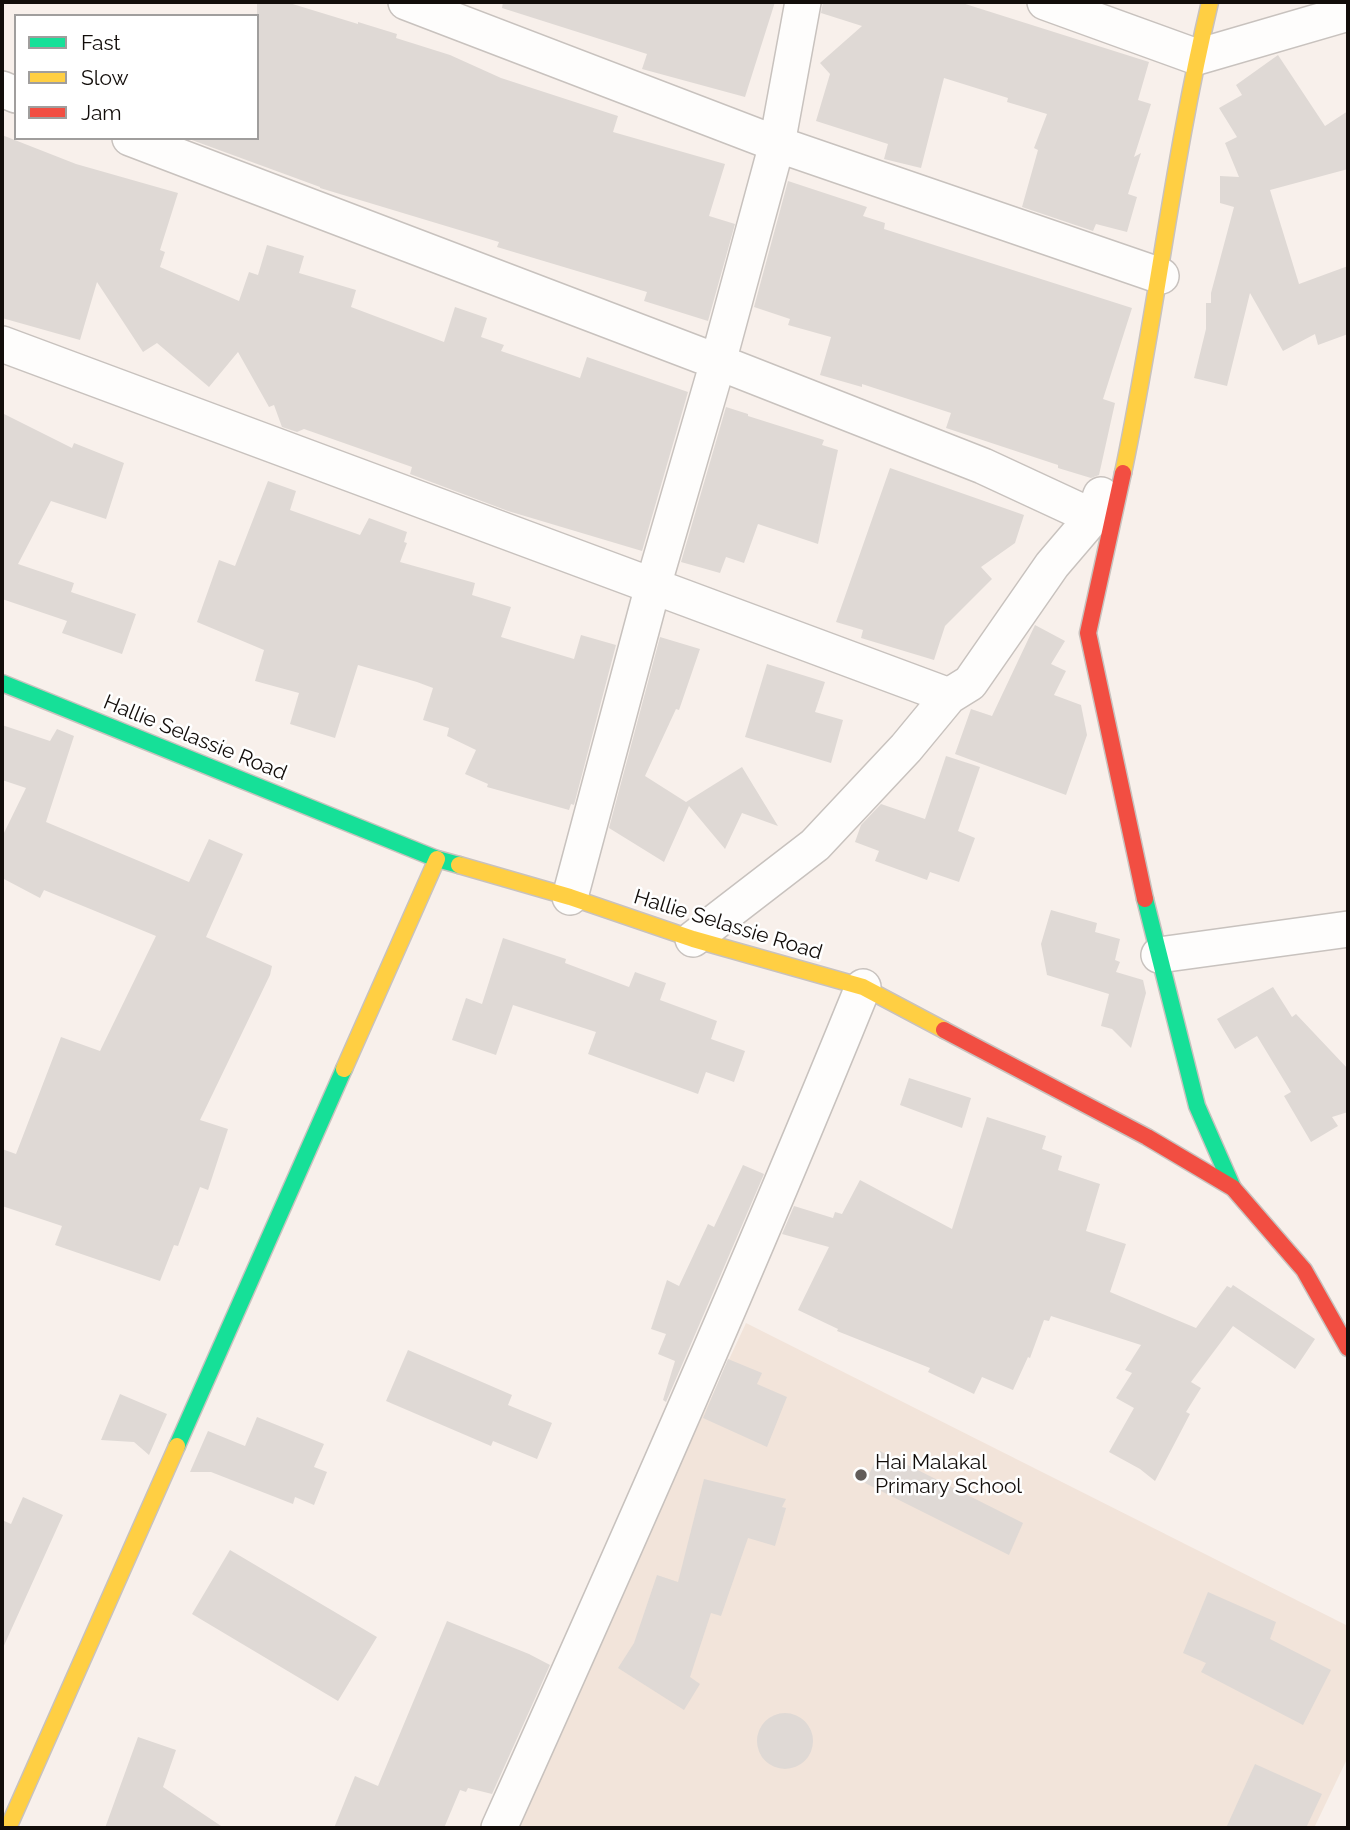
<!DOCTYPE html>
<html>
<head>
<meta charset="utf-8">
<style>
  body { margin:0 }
  #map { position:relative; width:1350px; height:1830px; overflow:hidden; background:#f8f0eb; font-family:Raleway,sans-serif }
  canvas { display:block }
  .frame { position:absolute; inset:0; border:4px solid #120d0a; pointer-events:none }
  .legend { position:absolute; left:14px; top:14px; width:245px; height:126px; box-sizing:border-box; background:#fff; border:2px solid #a09e9d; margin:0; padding:9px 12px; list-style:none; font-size:21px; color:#120d0a }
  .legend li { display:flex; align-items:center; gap:14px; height:35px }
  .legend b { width:35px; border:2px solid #a09e9d }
</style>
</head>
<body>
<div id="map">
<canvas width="1350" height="1830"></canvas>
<div class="frame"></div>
<ul class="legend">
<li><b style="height:9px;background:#16e098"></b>Fast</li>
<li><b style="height:9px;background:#ffcf43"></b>Slow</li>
<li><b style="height:9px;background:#f24e42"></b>Jam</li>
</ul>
</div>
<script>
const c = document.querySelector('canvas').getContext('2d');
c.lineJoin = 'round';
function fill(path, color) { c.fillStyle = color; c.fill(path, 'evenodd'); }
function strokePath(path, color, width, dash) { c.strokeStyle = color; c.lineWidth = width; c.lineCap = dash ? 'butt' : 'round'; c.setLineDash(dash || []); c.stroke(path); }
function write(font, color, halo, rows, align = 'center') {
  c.font = font + ' Raleway,sans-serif'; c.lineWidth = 5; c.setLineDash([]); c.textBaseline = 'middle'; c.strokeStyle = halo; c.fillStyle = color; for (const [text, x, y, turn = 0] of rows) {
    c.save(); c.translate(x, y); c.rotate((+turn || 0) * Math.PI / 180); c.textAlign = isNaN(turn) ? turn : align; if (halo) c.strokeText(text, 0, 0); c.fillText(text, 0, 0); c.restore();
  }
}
fill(new Path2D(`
  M746,1323l602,303v131l-34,71h-804z`), '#f2e4da');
fill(new Path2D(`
  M257,2h29l72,22v-2l39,12 -1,4 54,17 51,23 117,38 -5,16 112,32 -16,52 26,8 -27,97 -64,-20 3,-9 -150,-45 2,-5 -179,-54v-1l-131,-48 68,-1z
  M503,2h272l-30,95 -103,-28 5,-15 -145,-46z
  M823,2h136l190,60 -11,38 13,4 -17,53 7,-4 -13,41 9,3 -10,35 -31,-8 -3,7 -71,-24 16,-57 -4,-2 13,-34 -40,-12 1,-4 -64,-20 -23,90 -37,-9 4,-15 -72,-23 14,-47 -10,-11 42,-37 -41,-13z
  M1278,55l47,71 23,-15v58l-78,21 29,94 49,-18v68l-30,11 -3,-11 -32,17 -33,-58 -23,93 -33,-8 12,-49v-26h5v-10l23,-86 -14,-4v-27l19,1 -14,-34 12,-6 -18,-29 23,-13 -6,-10z
  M2,135l74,29 102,29 -18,57 5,2 -5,15 79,34 10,-29 9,3 9,-30 37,11 -5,17 57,17 -5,17 93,35 11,-35 32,11 -6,19 23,8 -3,6 79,27 7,-21 101,35 -46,159 -134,-40 -98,-37 2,-7 -108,-38 -7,3 -15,-5 -8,-22 -5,2 -31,-55 -29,35 -52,-44 -14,9 -46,-70 -17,58 -78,-22z
  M788,181l79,26 -4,9 22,7 -1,6 248,79 -29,91 12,4 -16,72 -8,3 -33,-10v-3l-112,-37 5,-15 -89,-29v3l-42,-12 11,-38 -43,-12 2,-6 -36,-12z
  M726,407l22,7v2l76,24 -2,5 16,5 -20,94 -60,-20 -14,39 -18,-6 -6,16 -39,-11z
  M2,413l70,35 2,-5 50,20 -18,56 -55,-18 -33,63 56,19 -3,9 65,22 -14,40 -60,-21 5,-12 -65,-22z
  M890,468l134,47 -9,28 -34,24 11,12 -47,47 -11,34 -73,-22 2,-8 -27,-8z
  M268,481l28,10 -6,19 70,25 9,-17 38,14 -3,10 3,1 -7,19 75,21 -3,12 39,12 -10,30 73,22 7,-24 35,10 -42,160 -3,-1 -2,6 -82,-23 1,-3 -23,-10 11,-24 -29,-14 2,-8 -26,-8 10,-32 -16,-6 -59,-17 -23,73 -45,-14 9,-31 -44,-12 9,-31 -67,-28 22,-62 16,6z
  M1035,625l30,16 -14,23 15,7 -12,24 27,10 6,30 -21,60 -111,-41 16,-45 21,7z
  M660,637l40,12 -21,61 -3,-1 -31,67 41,26 56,-35 36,59 -36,-13 -17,36 -36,-43 -25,56 -55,-34z
  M767,664l58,18 -10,30 28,8 -12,43 -86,-26z
  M2,725l48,16 7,-12 17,7 -28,86 143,60 20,-43 34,15 -37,83 66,29 -2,9 -70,145 28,9 -20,61 -8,-3 -22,59 -4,-1 -14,36 -105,-36 7,-19 -60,-20v-57l14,5 45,-117 39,14 56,-115 -112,-46 -4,8 -38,-20v-41l24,-49 -24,-8z
  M946,756l34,11 -22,64 17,7 -16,44 -29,-10 -3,8 -52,-19 4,-10 -24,-9 6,-17 20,-21 44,15z
  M1051,910l46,13 -2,9 25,7 -5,21 5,2 -4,10 27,8 3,13 -15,55 -19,-19 -11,-3 8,-32 -62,-19 -6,-31z
  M503,938l63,21 -1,4 64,24 6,-15 31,11 -6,17 57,21 -6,18 34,12 -11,31 -28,-10 -8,22 -110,-40 8,-22 -83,-27 -17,50 -44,-15 14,-42 16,6z
  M1273,987l19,30 4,-3 52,55v43l-16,5 6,9 -27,16 -27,-46 7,-4 -34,-56 -22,13 -18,-30z
  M909,1078l62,20 -9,30 -62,-23z
  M987,1117l59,19 -4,13 20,7 -4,14 42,14 -14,47 40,13 -16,48 86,36 31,-42 4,2 2,-3 82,54 -20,30 -62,-43 -42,56 10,6 -15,24 4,2 -35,67 -15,-12 -31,-17 25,-44 -18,-10 16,-25 -7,-3 16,-25 -90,-29 -2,5 -5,-1 -14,38 -2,-1 -15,33 -31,-13 -8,17 -46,-22 2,-4 -93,-37 1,-2 -40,-19 31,-63 -47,-13 12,-28 39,12 2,-6 7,2 18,-34 92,49z
  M743,1165l21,9 -98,228 -3,-2 12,-39 -17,-7 8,-20 -15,-5 16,-49 12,6 29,-62 6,3z
  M408,1350l104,45 -4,10 44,18 -15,36 -44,-18 -2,5 -105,-45z
  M728,1359l34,14 -5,11 30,13 -20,50 -64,-29z
  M120,1394l47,20 -18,41 -15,-13 -33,-2z
  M257,1417l67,27 -10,23 13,5 -13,33 -19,-8 -2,7 -82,-32h-21l18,-41 37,15z
  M880,1451l143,72 -14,32 -144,-72z
  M704,1479l82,20 -4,8 4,1 -11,38 -27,-8 -27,78 -10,-3 -21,64 10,7 -16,26 -66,-42 16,-25 23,-68 21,7z
  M23,1497l40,18 -61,135v-130l9,4z
  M230,1550l147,87 -39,64 -146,-87z
  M1208,1592l68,30 -6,17 61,31 -28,55 -102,-53 5,-9 -23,-10z
  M447,1621l82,33 21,11 -58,129 -24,-6 -2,4 -6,-2 -16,38h-110l21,-52 23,10z
  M757 1741a28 28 0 1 1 56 0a28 28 0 1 1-56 0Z
  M138,1737l38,13 -13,37 61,41h-119z
  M1255,1764l67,30 -16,34h-80z`), '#dfd9d5');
const street = new Path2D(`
  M406,2l371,142 384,132
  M1045,2l152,55 151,-44
  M2,89l14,6
  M130,138l588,224 265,104 110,51
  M2,344l947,352
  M570,897l83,-311 65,-224 59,-218 26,-142
  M693,939l122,-94 91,-97 43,-52 21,-13 82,-118 41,-48 8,-22
  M1159,955l189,-26
  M499,1828c125,-278 249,-558 364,-841`);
const fast = new Path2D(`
  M2,683l435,176 22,6
  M1145,899l52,207 36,82
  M177,1446l167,-377`);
const slow = new Path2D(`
  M1123,473c33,-156 50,-316 87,-471
  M459,865l111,32 123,42 170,48 81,43
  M344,1069l93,-210
  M8,1828l169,-382`);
const jam = new Path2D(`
  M1123,473l-35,160 57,266
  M944,1030l203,107 86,51 71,82 44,78`);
strokePath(street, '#c8c2be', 38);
strokePath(fast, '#c8c2be', 19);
strokePath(slow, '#c8c2be', 19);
strokePath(jam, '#c8c2be', 19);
strokePath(street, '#fefdfc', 35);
strokePath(fast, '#16e098', 16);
strokePath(slow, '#ffcf43', 16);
strokePath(jam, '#f24e42', 16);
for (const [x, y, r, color] of [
  [861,1475,7,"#625c59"]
]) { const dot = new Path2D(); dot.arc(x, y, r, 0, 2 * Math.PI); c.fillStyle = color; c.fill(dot); strokePath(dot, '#fff', 2.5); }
write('21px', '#120d0a', '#fff', [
  ["Hallie Selassie Road",195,738,22],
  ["Hallie Selassie Road",728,925,17]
]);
write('21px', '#120d0a', '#fff', [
  ["Hai Malakal",875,1463],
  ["Primary School",875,1487]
], 'left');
</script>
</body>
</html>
